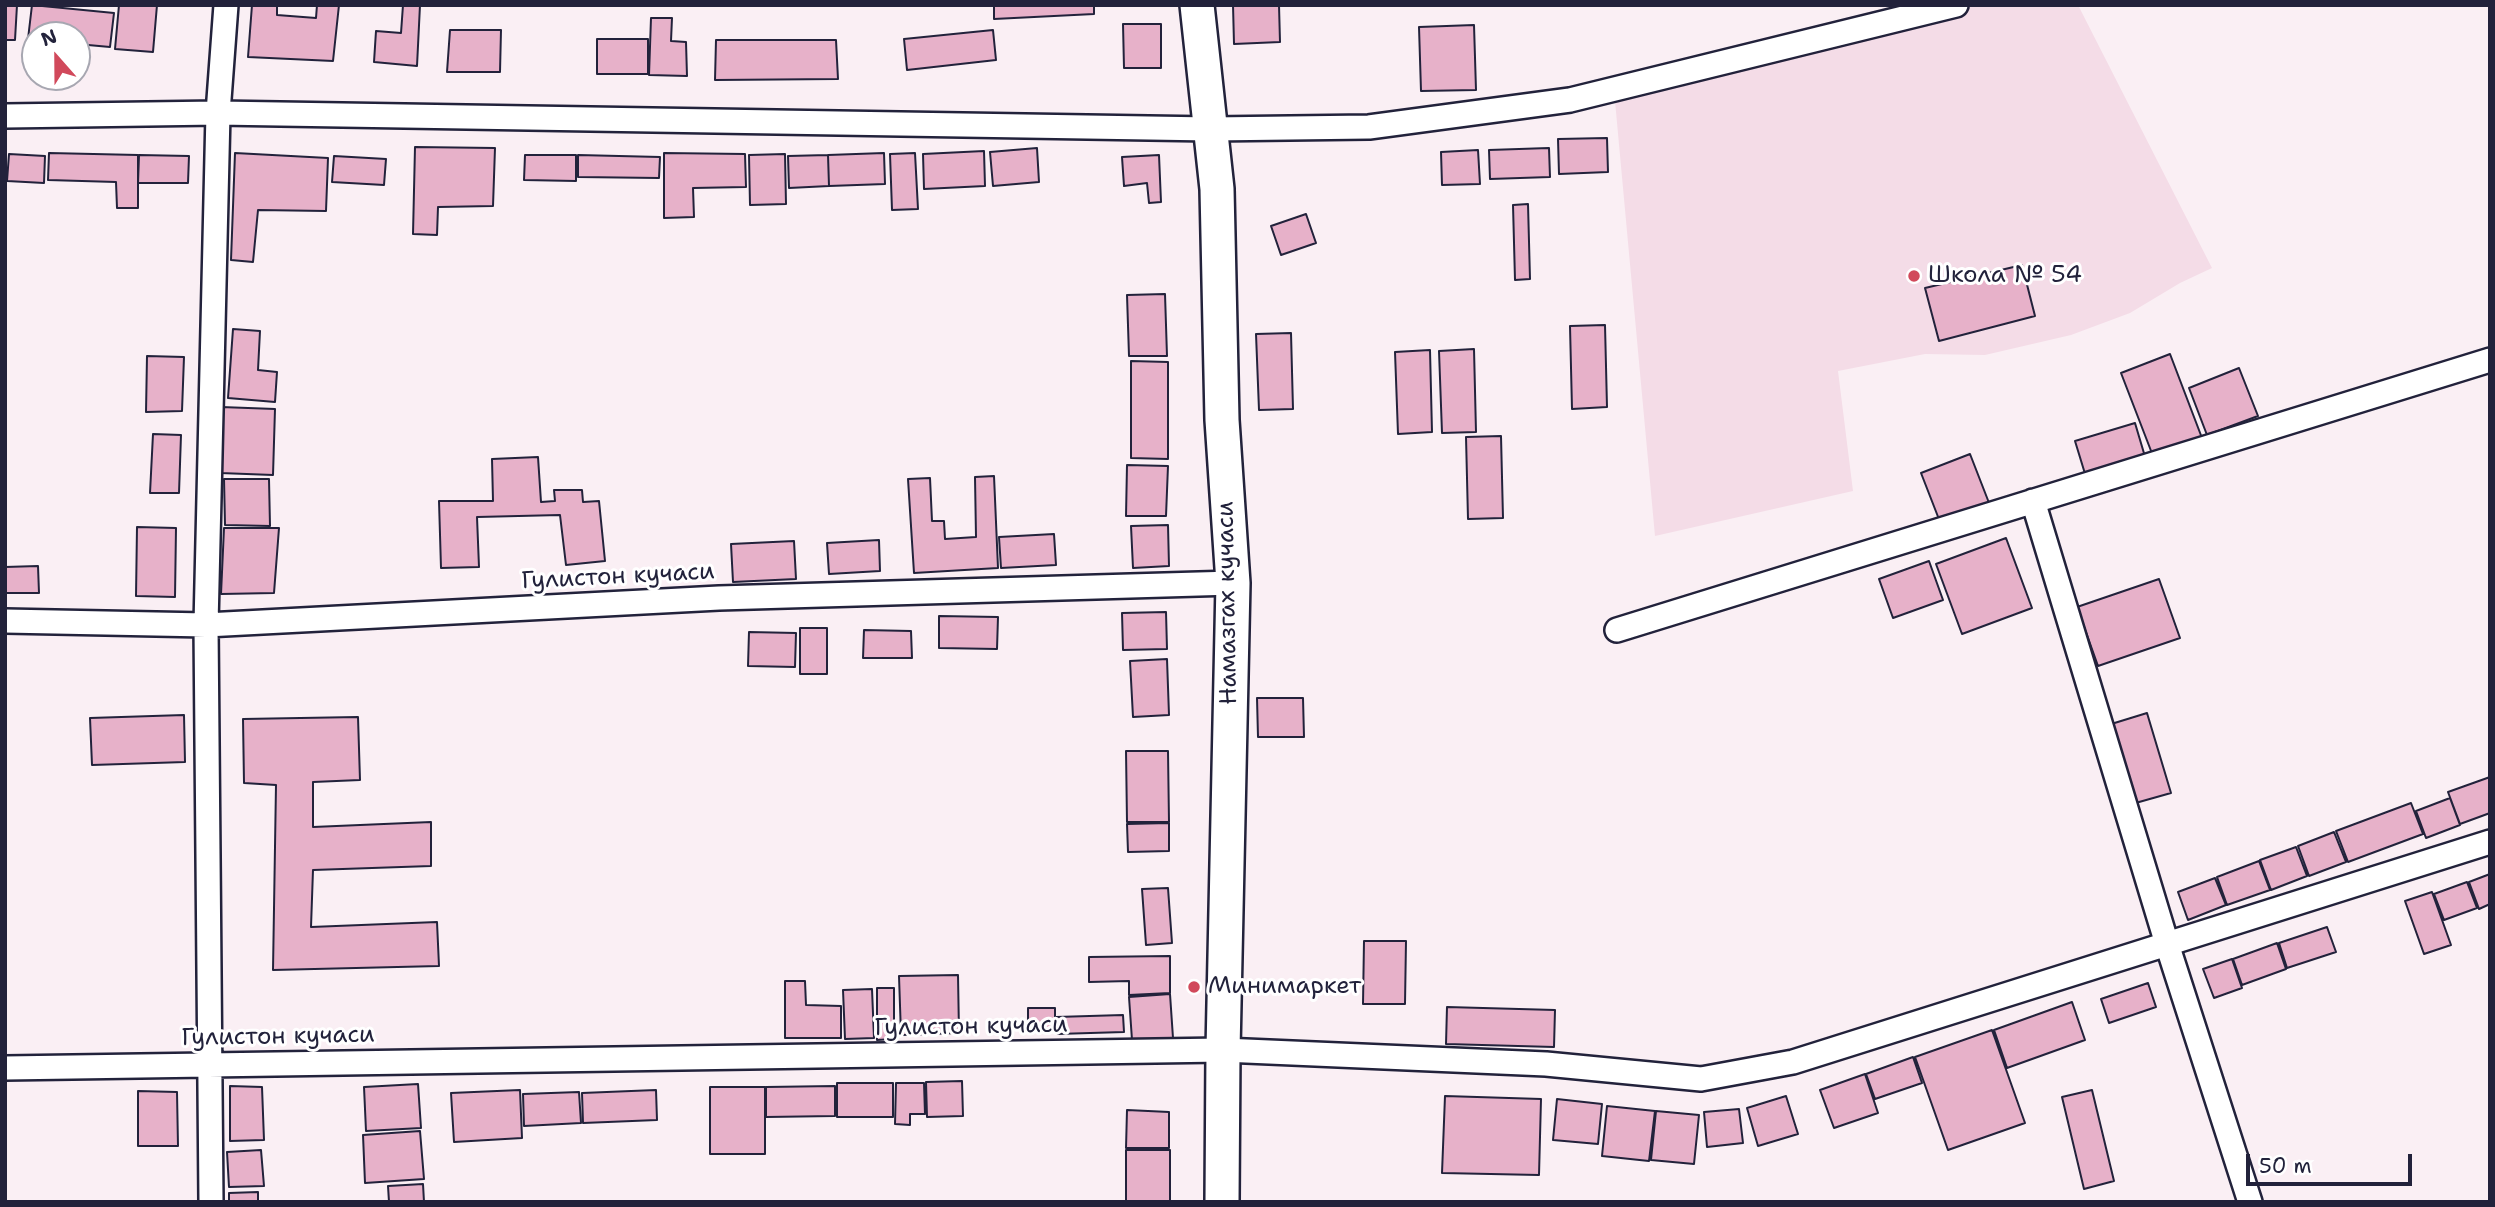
<!DOCTYPE html>
<html>
<head>
<meta charset="utf-8">
<style>
  body { margin:0 }
  #map { position:relative; width:2495px; height:1207px; overflow:hidden; background:#faeff4; font-family:"Shantell Sans",sans-serif }
  canvas { display:block }
  .frame { position:absolute; inset:0; border:7px solid #22223b; pointer-events:none }
  .north { position:absolute; left:21px; top:21px; width:70px; height:70px; box-sizing:border-box; background:#fff; border:2px solid #a7a7b1; border-radius:50%; rotate:339deg; font-size:19px; font-weight:700; line-height:28px; text-align:center; color:#22223b }
  .north::after { content:''; display:block; margin:auto; width:24px; height:32px; background:#d1495b; clip-path:polygon(50% 0,100% 100%,50% 72%,0 100%) }
  .scale { position:absolute; left:2246px; top:1154px; width:166px; height:32px; box-sizing:border-box; border:4px solid #22223b; border-top:0; padding-left:9px; font-size:21px; line-height:24px; white-space:nowrap; color:#22223b; -webkit-text-stroke:5px #fff; paint-order:stroke }
</style>
</head>
<body>
<div id="map">
<canvas width="2495" height="1207"></canvas>
<div class="frame"></div>
<div class="north">N</div>
<div class="scale">50 m</div>
</div>
<script>
const c = document.querySelector('canvas').getContext('2d');
c.lineJoin = 'round';
function fill(path, color) { c.fillStyle = color; c.fill(path, 'evenodd'); }
function strokePath(path, color, width, dash) { c.strokeStyle = color; c.lineWidth = width; c.lineCap = dash ? 'butt' : 'round'; c.setLineDash(dash || []); c.stroke(path); }
function write(font, color, halo, rows, align = 'center') {
  c.font = font + ' "Shantell Sans",sans-serif'; c.lineWidth = 6; c.setLineDash([]); c.textBaseline = 'middle'; c.strokeStyle = halo; c.fillStyle = color; for (const [text, x, y, turn = 0] of rows) {
    c.save(); c.translate(x, y); c.rotate((+turn || 0) * Math.PI / 180); c.textAlign = isNaN(turn) ? turn : align; if (halo) c.strokeText(text, 0, 0); c.fillText(text, 0, 0); c.restore();
  }
}
fill(new Path2D(`
  M1950,5h128l134,263 -32,15 -50,30 -59,22 -86,20 -60,-1 -87,17 15,120 -198,45 -41,-446z`), '#f4dce7');
const building = new Path2D(`
  M5,5h12l-2,35h-10z
  M32,5l82,8 -4,34 -33,-3v-9h-42v4h-7z
  M119,5h38l-4,47 -38,-3z
  M252,5h25v10l39,3 1,-13h22l-6,56 -85,-4z
  M403,5h17l-3,61 -43,-4 2,-31 25,2z
  M994,5h100v9l-100,5z
  M1233,5h46l1,37 -46,2z
  M651,18h21l-1,23 15,1 1,34 -38,-1z
  M1123,24h38v44h-37z
  M1474,25l2,65 -55,1 -2,-64z
  M450,30h51l-1,42h-53z
  M993,30l3,30 -89,10 -3,-31z
  M597,39h51v35h-51z
  M716,40h120l2,39 -123,1z
  M1607,138l1,34 -49,2 -1,-35z
  M415,147l80,1 -2,58 -55,1 -1,28 -24,-1z
  M1037,148l2,34 -46,4 -3,-34z
  M1549,148l1,29 -60,2 -1,-29z
  M1478,150l2,34 -38,1 -1,-33z
  M984,151l1,35 -61,3 -1,-35z
  M49,153l89,2v53h-21l-1,-26 -68,-2z
  M235,153l93,5 -2,53 -68,-1 -5,52 -22,-2z
  M664,153l81,1 1,33 -53,1 1,29 -30,1z
  M884,153l1,31 -56,2 -1,-31z
  M915,153l3,56 -26,1 -2,-56z
  M9,154l36,2 -1,27 -37,-2z
  M785,154l1,50 -36,1 -1,-50z
  M139,155l50,1 -1,27h-50z
  M525,155h51v26l-52,-1z
  M578,155l82,2 -1,21 -81,-1z
  M828,155l1,31 -40,2 -1,-32z
  M1159,155l2,47 -12,1 -2,-20 -23,3 -2,-29z
  M334,156l52,3 -2,26 -52,-3z
  M1528,204l2,75 -15,1 -2,-75z
  M1306,214l10,29 -35,12 -10,-29z
  M2022,265l13,51 -96,25 -14,-53z
  M1165,294l2,62h-38l-2,-61z
  M1605,325l2,82 -35,2 -2,-83z
  M233,329l27,2 -2,39 19,2 -2,30 -47,-4z
  M1291,333l2,76 -34,1 -3,-76z
  M1474,349l2,83 -34,1 -3,-82z
  M1430,350l2,82 -34,2 -3,-82z
  M2170,354l32,84 -49,18 -32,-83z
  M147,356l37,1 -2,54 -36,1z
  M1131,361l37,1v97l-37,-1z
  M2239,368l19,48 -51,19 -18,-47z
  M221,407l54,2 -2,66 -53,-2z
  M2135,423l11,37 -60,17 -11,-36z
  M153,434l28,1 -2,58h-29z
  M1501,436l2,82 -35,1 -2,-82z
  M1970,454l21,54 -49,19 -21,-54z
  M538,457l3,45 14,-1 -1,-11h28l1,12 16,-1 6,60 -39,4 -6,-50 -83,2 2,50 -38,1 -2,-67h54l-1,-42z
  M1127,465l41,1 -2,50h-40z
  M994,476l4,92 -84,5 -6,-94 22,-1 2,43h12l1,18 31,-2 -1,-60z
  M224,479h45l1,47 -45,-1z
  M1168,525l1,41 -36,2 -2,-42z
  M137,527l39,1 -1,69 -39,-1z
  M224,528h55l-5,65 -53,1z
  M1054,534l2,31 -55,3 -2,-31z
  M2006,538l26,70 -70,26 -26,-70z
  M879,540l1,31 -51,3 -2,-31z
  M794,541l2,38 -63,3 -2,-38z
  M1929,561l14,39 -50,18 -14,-39z
  M38,566l1,27h-34v-26z
  M2159,579l21,59 -82,28 -21,-59z
  M1166,612l1,37 -44,1 -1,-37z
  M939,616l59,1 -1,32 -58,-1z
  M800,628h27v46h-27z
  M864,630l47,1 1,27h-49z
  M749,632l47,1 -1,34 -47,-1z
  M1167,659l2,56 -36,2 -3,-56z
  M1257,698h46l1,39h-46z
  M2147,713l24,80 -39,11 -24,-79z
  M184,715l1,47 -93,3 -2,-47z
  M358,717l2,63 -47,2v45l118,-5v44l-118,4 -2,57 126,-5 2,44 -166,4 3,-185 -32,-2 -1,-64z
  M1126,751h42l1,71h-42z
  M2490,777v36l-30,11 -12,-32z
  M2450,798l10,27 -34,13 -10,-27z
  M2411,803l12,31 -75,28 -12,-31z
  M1169,823v28l-41,1 -1,-28z
  M2334,832l12,30 -37,14 -11,-30z
  M2296,847l11,29 -36,14 -11,-30z
  M2259,861l11,29 -43,15 -10,-28z
  M2490,874v30l-11,5 -10,-27z
  M2215,878l11,27 -38,15 -10,-28z
  M2467,882l10,26 -33,12 -10,-26z
  M1168,888l4,55 -26,2 -4,-56z
  M2432,892l19,53 -27,9 -19,-53z
  M2327,927l9,25 -49,16 -8,-25z
  M1364,941h42l-1,63h-42z
  M2277,943l9,26 -44,16 -9,-26z
  M1170,956v37l-41,2v-14l-40,1v-25z
  M2232,959l10,29 -28,10 -11,-29z
  M958,975l1,58 -58,2 -2,-59z
  M785,981h20l1,24 35,1v32h-56z
  M2148,983l8,24 -47,16 -8,-24z
  M877,988h17v51l-17,1z
  M872,989l2,49 -29,1 -2,-49z
  M1170,994l3,44 -41,2 -3,-43z
  M2072,1002l13,38 -78,28 -13,-38z
  M1447,1007l108,3 -1,37 -108,-3z
  M1028,1008h27v23h-27z
  M1123,1015l1,17 -67,2 -1,-17z
  M1992,1030l33,93 -77,27 -33,-93z
  M1913,1057l9,26 -47,16 -9,-25z
  M1865,1074l13,39 -44,15 -14,-38z
  M962,1081l1,35 -36,1 -1,-35z
  M837,1083h56v34h-56z
  M896,1083h28l1,31h-15v11l-15,-1z
  M418,1084l3,44 -55,3 -2,-44z
  M230,1086l32,1 2,53 -34,1z
  M835,1086v30l-69,1v-30z
  M710,1087h55v67h-55z
  M520,1090l2,48 -68,4 -3,-49z
  M656,1090l1,30 -74,3 -1,-30z
  M2092,1090l22,91 -30,8 -22,-92z
  M138,1091l39,1 1,54h-40z
  M579,1092l2,31 -57,3 -1,-32z
  M1445,1096l96,3 -2,76 -97,-2z
  M1786,1096l12,38 -40,12 -11,-38z
  M1557,1099l45,5 -4,40 -45,-4z
  M1607,1106l48,5 -6,50 -47,-5z
  M1739,1109l4,34 -36,4 -3,-35z
  M1127,1110l42,2v36h-43z
  M1656,1111l43,4 -5,49 -43,-4z
  M420,1131l4,48 -59,4 -2,-48z
  M261,1150l3,36 -35,1 -2,-35z
  M1126,1150h44v52h-44z
  M423,1184l1,18h-35l-1,-16z
  M258,1192v10h-29v-9z`);
fill(building, '#e7b1c9');
strokePath(building, '#22223b', 2);
const street = new Path2D(`
  M5,116l213,-3 993,16 158,-2 201,-27 386,-95
  M2033,501l134,443 83,258
  M5,621l201,4 513,-27 514,-15
  M1617,630l873,-270
  M5,1068l1218,-18 323,14 155,15 92,-17 697,-220
  M211,1202l-5,-577 12,-512 8,-108`);
const secondary = new Path2D(`
  M1197,5l20,184 5,231 11,163 -10,467 -1,152`);
strokePath(street, '#22223b', 28);
strokePath(secondary, '#22223b', 38);
strokePath(street, '#fff', 23);
strokePath(secondary, '#fff', 33);
for (const [x, y, r, color] of [
  [1914,276,7,"#d1495b"],
  [1194,987,7,"#d1495b"]
]) { const dot = new Path2D(); dot.arc(x, y, r, 0, 2 * Math.PI); c.fillStyle = color; c.fill(dot); strokePath(dot, '#fff', 2.5); }
write('24px', '#22223b', '#fff', [
  ["Школа № 54",1928,276],
  ["Минимаркет",1208,987]
], 'left');
write('24px', '#22223b', '#fff', [
  ["Гулистон кучаси",618,577,-3],
  ["Намазгах кучаси",1228,603,-91],
  ["Гулистон кучаси",971,1027,-1],
  ["Гулистон кучаси",278,1037,-1]
]);
</script>
</body>
</html>
